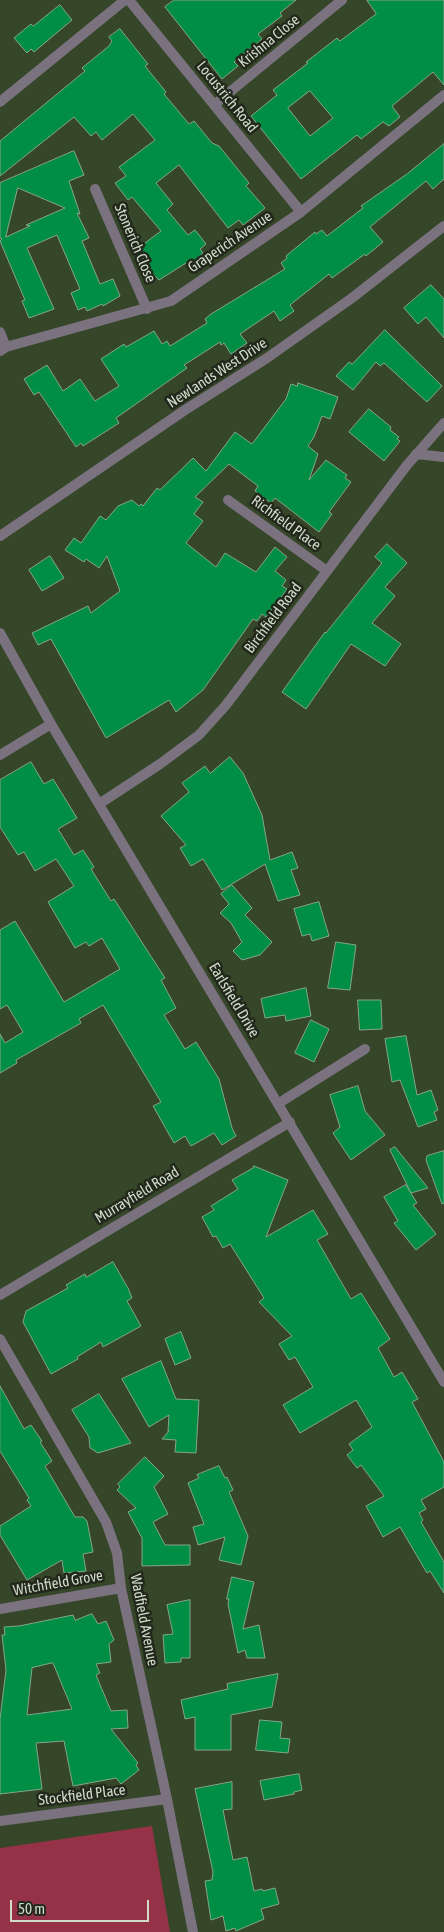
<!DOCTYPE html>
<html>
<head>
<meta charset="utf-8">
<style>
  body { margin:0 }
  #map { position:relative; width:444px; height:1932px; overflow:hidden; background:#364628; font-family:"Asap Condensed",sans-serif }
  canvas { display:block }
  .scale { position:absolute; left:10px; top:1900px; width:139px; height:22px; box-sizing:border-box; border:2px solid #d1dbca; border-top:0; padding-left:6px; font-size:15px; line-height:18px; white-space:nowrap; color:#d1dbca; -webkit-text-stroke:4px #22291c; paint-order:stroke }
</style>
</head>
<body>
<div id="map">
<canvas width="444" height="1932"></canvas>
<div class="scale">50 m</div>
</div>
<script>
const c = document.querySelector('canvas').getContext('2d');
c.lineJoin = 'round';
function fill(path, color) { c.fillStyle = color; c.fill(path, 'evenodd'); }
function strokePath(path, color, width, dash) { c.strokeStyle = color; c.lineWidth = width; c.lineCap = dash ? 'butt' : 'round'; c.setLineDash(dash || []); c.stroke(path); }
function write(font, color, halo, rows, align = 'center') {
  c.font = font + ' "Asap Condensed",sans-serif'; c.lineWidth = 5; c.setLineDash([]); c.textBaseline = 'middle'; c.strokeStyle = halo; c.fillStyle = color; for (const [text, x, y, turn = 0] of rows) {
    c.save(); c.translate(x, y); c.rotate((+turn || 0) * Math.PI / 180); c.textAlign = isNaN(turn) ? turn : align; if (halo) c.strokeText(text, 0, 0); c.fillText(text, 0, 0); c.restore();
  }
}
fill(new Path2D(`
  M152,1826l18,106h-170v-84z`), '#963247');
const building = new Path2D(`
  M174,0h122l-16,13 2,3 -24,18 4,5 -28,23 4,4 -16,13 -57,-72z
  M367,0h77v85l-11,-13 -41,34 8,11 -11,9 -6,-4 -22,17 -4,-4 -56,44 -50,-63 26,-21 -4,-5 35,-27 -2,-1 31,-24 3,3 36,-27zM310,91l23,27 -23,18 -22,-28z
  M60,5l12,15 -38,32 -3,-3 -4,4 -13,-15 17,-14 2,2z
  M120,29l28,35 -3,2 21,26 -2,2 25,30 5,-3 18,22 7,3 30,37 -3,3 19,22 -22,17 -4,-5 -11,8 -49,-63 -23,18 17,21 -6,6 21,25 7,-5 11,14 -6,5 3,4 -14,12 -3,-2 -27,17 -15,-16 2,-1 -9,-14 24,-18 -29,-34 -4,3 -13,-17 11,-7 -7,-9 36,-27 -22,-26 -31,26 -6,-8 -5,4 -17,-19 -74,59v-35l85,-70 -3,-3 27,-22 3,-5 -3,-4z
  M444,144v35l-11,10 -7,-8 -56,46 13,15 -17,14 -1,-2 -33,24 -3,-4 -39,31 4,6 -14,10 -6,-10 -34,23 7,9 -16,11 -7,-11 -3,2 -1,-3 -36,23 3,3 -71,50 3,5 -36,23 -2,-3 -5,4 -37,-55 -5,3 -10,-16 23,-14 16,26 17,-12 15,22 24,-15 -18,-27 23,-15 2,3 28,-16 8,13 5,-3 3,5 37,-23 -2,-4 6,-5 74,-45 -4,-6 6,-5 -1,-2 29,-24 1,2 6,-4 5,6 36,-28 -2,-2 46,-32z
  M74,151l10,24 -15,6 11,33 -3,-1 12,25 -7,3 18,43 13,-5 7,17 -17,10 -1,-2 -15,7 -2,-4 -7,3 -7,-17 9,-4 -23,-54 -30,13 27,61 -25,9 -7,-17 3,-1 -25,-59 2,-2 -2,-1v-55zM18,188l47,20 -39,17 4,1 -24,11z
  M431,285l13,14v39l-18,-21 -8,7 -14,-16z
  M385,330l57,56 -15,16 -43,-39 -4,3 -4,-4 -23,28 -17,-14 13,-14 3,2z
  M298,383l40,14 -8,22 -8,-3 -8,21 -6,9 10,8 -9,26 17,-20 21,15 -2,3 6,4 -22,30 3,2 -13,18 -44,-34 -4,5 -16,-12 3,-5 -29,-22 -34,33 8,5 -9,12 9,7 -17,22 30,24 9,-14 31,19 19,-25 12,10 -12,14 11,9 -4,6 5,3 -21,28 -4,-3 -5,7 -4,-2 -50,71 -27,22 -7,-12 -63,38 -55,-99 -13,6 -6,-12 56,-27 3,7 29,-22 -13,-35 -8,12 -13,-9 -2,3 -19,-12 9,-12 7,5 19,-27 6,4 12,-14 14,-6 7,6 2,-2 2,2 14,-18 3,2 33,-32 13,13 29,-39 17,12 34,-45 5,-15 6,2z
  M369,409l22,18 -1,3 9,7 -2,2 3,2 -16,20 -35,-29z
  M387,544l20,19 -22,24 10,9 -23,27 29,21 -16,22 -34,-22 -45,65 -24,-17 43,-60 1,1 56,-70 -7,-6z
  M50,556l14,22 -22,13 -13,-21z
  M230,757l13,16 19,42 8,45 22,-8 6,16 -7,2 9,25 -22,6 -13,-37 -43,26 -19,-31 -12,7 -11,-18 6,-3 -25,-29 28,-24 -7,-9 23,-17 5,7z
  M31,762l13,22 9,-5 24,39 -19,11 16,26 9,-5 11,17 -3,2 20,32 3,-2 51,79 -4,2 15,28 -12,7 21,34 11,-7 23,37 13,49 4,8 -14,9 -8,-12 -23,13 -6,-10 -11,7 -21,-37 8,-4 -58,-97 -24,14 2,4 -65,37 1,3 -17,10v-39l5,9 18,-11 -16,-27 -7,4v-79l15,-9 49,81 56,-33 -18,-31 -13,8 -3,-4 -11,6 -27,-46 26,-16 -18,-27 -21,12 -11,-19 -6,3 -18,-28v-47z
  M232,885l20,23 -7,7 27,27 -12,13 -18,5 -9,-9 9,-9 -11,-19 -11,-10 9,-9 -8,-10z
  M319,902l10,34 -17,5 -2,-7 -8,2 -8,-27z
  M336,942l20,3 -6,45 -22,-2z
  M306,988l5,28 -25,5 -1,-6 -20,3 -4,-19z
  M358,1000h23l1,29 -22,1z
  M311,1020l18,9 -15,33 -19,-9z
  M406,1036l11,59 14,-5 7,20 -4,2 3,8 -19,7 -18,-47 -8,2 -7,-43z
  M358,1086l7,25 20,24 -34,25 -18,-27 7,-6 -10,-32z
  M395,1147l33,41 -17,5 -21,-43z
  M444,1151v52l-2,1 -16,-44 1,-4z
  M254,1166l34,14 -22,57 47,-27 15,24 -11,6 34,59 10,-6 29,46 -12,9 16,29 8,-5 16,27 -6,3 32,60v25l-23,13 5,9 -7,4 4,7 -2,2 23,40v31l-14,-22 -3,2 -27,-46 -17,10 -17,-31 18,-10 -23,-31 -4,3 -10,-13 6,-5 -4,-6 23,-17 -16,-27 -56,33 -17,-28 30,-18 -18,-30 -6,3 -10,-16 13,-8 -33,-34 5,-4 -34,-54 -7,4 -7,-12 -3,1 -11,-20 12,-7 -3,-4 27,-17 -6,-9 21,-12z
  M406,1185l11,18 -4,2 23,29 -20,16 -22,-27 4,-2 -14,-24z
  M113,1262l15,26 4,10 -5,3 14,25 -38,21 -2,-5 -24,15 1,2 -27,15 -28,-52 3,-11 42,-23 -2,-3 19,-11 1,3z
  M181,1332l10,26 -16,7 -10,-26z
  M161,1361l15,38 23,1 -3,53 -21,-1 1,-12 -14,-1 7,-8 -1,1 1,-17 -20,12 -27,-48z
  M0,1386l24,43 7,-4 11,16 -2,1 12,19 -7,5 30,51h8l4,4 6,31 -10,2 3,17 -22,2 -2,-13 -35,20 -27,-45v-9l31,-20 -4,-6 2,-2 -29,-47z
  M99,1394l32,49 -33,10 -8,-5 -1,-11 -17,-27z
  M145,1457l19,19 -10,11 14,27 -15,8 12,23h25v20l-48,1v-28l-14,-26 8,-4 -19,-18 3,-3 -2,-3z
  M219,1466l6,12 2,-1 6,13 -4,2 19,44 -7,29 -22,-5 6,-23 -27,8 -5,-18 11,-3 -16,-41 11,-5 -2,-3z
  M232,1577l22,5 -11,47 16,-4 6,33h-18l-2,-8 -7,3 -10,-49 1,-5h-2z
  M190,1600v58h-9v4l-16,1 -2,-28 10,-1 -6,-29z
  M92,1614l6,10 8,-3 8,19 -5,4 2,18 -15,2 4,9 -4,2 15,36 16,-1 1,18 -17,1 27,34 -2,2 3,5 -18,14 -5,-6 -43,8 -9,-45 -28,2 6,46 -42,5v-75l6,-49 -4,-35h3l-1,-8 15,-1 54,-11 2,5zM53,1663l19,46 -45,6 5,-47z
  M278,1674l-6,33 -41,8v35h-36v-33l-10,2 -4,-19 47,-11 -1,-5z
  M260,1720l22,2 -2,16 10,1 -2,14 -32,-3z
  M299,1774l3,16 -8,2v2l-30,6 -4,-19z
  M232,1782v27l-9,1 10,50 14,-3 7,34 8,-2 1,2 12,-3 4,16 -18,5 3,10 -28,12 -1,-3 -9,3 -3,-15 -12,4 -6,-39 7,-1 1,-8 -18,-83z`);
fill(building, '#008d44');
strokePath(building, '#85a68c', 1);
strokePath(new Path2D(`
  M279,1103l86,-54`), '#7b7280', 10);
strokePath(new Path2D(`
  M129,0l172,212
  M0,102l125,-102
  M214,105l128,-105
  M95,189l52,120
  M0,332l6,15
  M0,351l6,-4 165,-46 130,-89 143,-117
  M416,454l28,3
  M228,500l99,71
  M0,633l51,91 393,658
  M0,755l51,-31
  M99,804l61,-40 39,-29 27,-30 181,-240 37,-42
  M0,1295l290,-173
  M0,1339l106,183 11,31 4,35 46,211 26,133
  M0,1609l121,-21
  M0,1821l167,-22`), '#7b7280', 10);
strokePath(new Path2D(`
  M0,536l185,-126 82,-52 85,-60 92,-72`), '#7b7280', 10);
write('15px', '#d1dbca', '#22291c', [
  ["Krishna Close",269,41,-39],
  ["Locustrich Road",227,97,51],
  ["Graperich Avenue",230,242,-34],
  ["Stonerich Close",135,243,67],
  ["Newlands West Drive",217,373,-33],
  ["Richfield Place",286,523,36],
  ["Birchfield Road",273,618,-53],
  ["Earlsfield Drive",234,1000,59],
  ["Murrayfield Road",137,1195,-31],
  ["Witchfield Grove",58,1583,-10],
  ["Wadfield Avenue",144,1620,79],
  ["Stockfield Place",82,1795,-7]
]);
</script>
</body>
</html>
